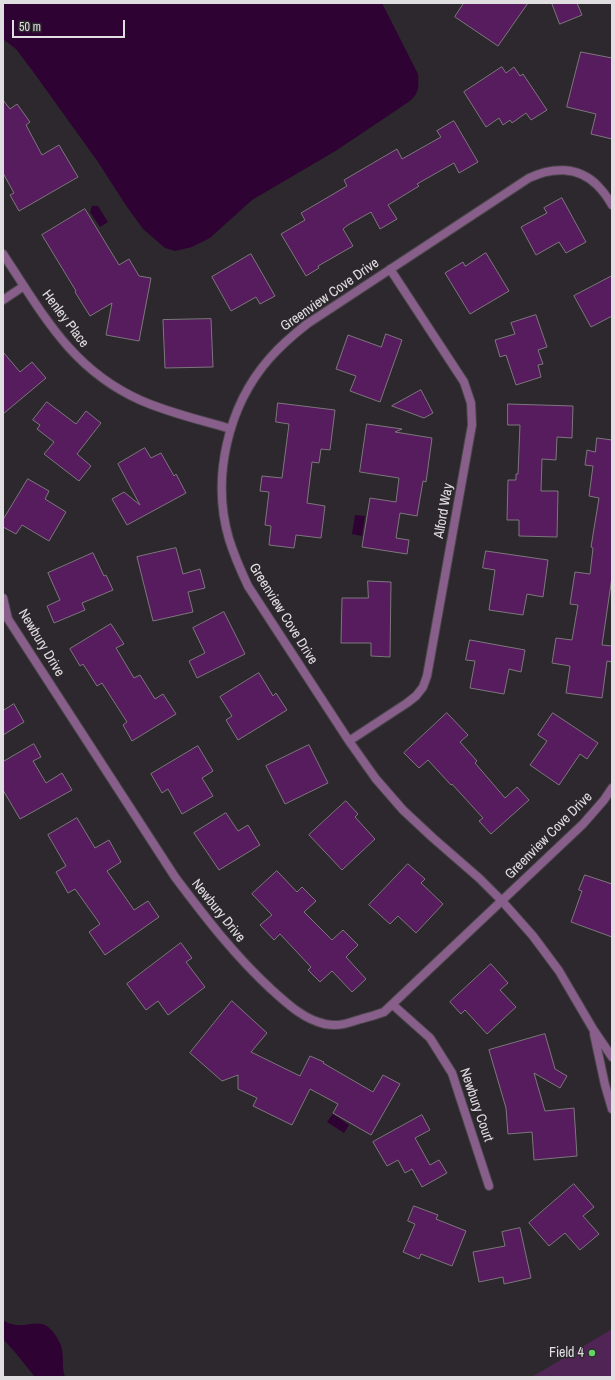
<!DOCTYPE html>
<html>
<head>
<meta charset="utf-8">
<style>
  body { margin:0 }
  #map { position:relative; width:615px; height:1380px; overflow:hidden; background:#2d282d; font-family:"Archivo Narrow",sans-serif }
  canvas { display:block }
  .frame { position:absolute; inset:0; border:4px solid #e0dee1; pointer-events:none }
  .scale { position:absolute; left:12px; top:20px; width:113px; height:18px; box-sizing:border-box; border:2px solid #e0dee1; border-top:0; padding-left:5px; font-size:12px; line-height:14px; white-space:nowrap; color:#e0dee1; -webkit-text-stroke:3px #2d282d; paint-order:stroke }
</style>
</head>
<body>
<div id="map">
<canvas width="615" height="1380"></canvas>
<div class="frame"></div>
<div class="scale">50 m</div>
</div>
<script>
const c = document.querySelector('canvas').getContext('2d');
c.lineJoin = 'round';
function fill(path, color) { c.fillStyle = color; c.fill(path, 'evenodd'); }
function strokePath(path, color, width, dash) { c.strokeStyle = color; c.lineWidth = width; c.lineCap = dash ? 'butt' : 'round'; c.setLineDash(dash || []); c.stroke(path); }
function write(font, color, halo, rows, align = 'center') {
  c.font = font + ' "Archivo Narrow",sans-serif'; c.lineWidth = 3; c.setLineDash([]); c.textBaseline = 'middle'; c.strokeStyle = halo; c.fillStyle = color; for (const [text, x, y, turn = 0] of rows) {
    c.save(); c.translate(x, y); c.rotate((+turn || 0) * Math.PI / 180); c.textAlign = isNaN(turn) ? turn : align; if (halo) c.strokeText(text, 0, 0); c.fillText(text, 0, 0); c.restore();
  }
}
fill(new Path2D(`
  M612,1329v48h-80z`), '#502555');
fill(new Path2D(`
  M3,3h379l36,71c1,14 1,21 -11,29l-70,47 -85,50 -42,38 -18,9 -17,4 -10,-3 -22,-19 -18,-25 -27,-42 -61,-85 -21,-28 -13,-10z
  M92,206h6l10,16 -8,5 -10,-15z
  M355,515l10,1 -3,20 -10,-2z
  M333,1114l16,11 -5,8 -17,-11z
  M3,1320c24,16 39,-14 57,23 5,11 1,24 5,34h-30l-21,-26 -11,-12z`), '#2f0234');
const building = new Path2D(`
  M464,3h64l-30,43 -43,-29z
  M552,3h25l5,12 -22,9z
  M581,52l31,6v81l-21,-5 5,-20 -29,-7z
  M502,67l4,6 8,-6 6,9 3,-2 24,36 -16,10 -5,-7 -14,10 -2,-3 -7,5 -4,-7 -13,9 -22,-35z
  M3,100l7,9 7,-5 13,18 -4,3 16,30 17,-10 19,32 -59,34 -9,-16 4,-2 -11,-20z
  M454,121l24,41 -19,11 -5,-10 -37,21 2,2 -31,19 9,14 -17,10 -9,-17 -23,13 -5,4 10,17 -35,20 1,2 -13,8 -25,-42 24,-14 -4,-7 46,-27 -3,-6 53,-31 5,10 39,-22 -4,-6z
  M562,198l24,44 -20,11 -7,-11 -23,13 -15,-28 26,-14 -3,-5z
  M85,209l34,56 10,-6 10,17 12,2 -12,63 -33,-6 6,-32 -22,13 -15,-24 1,-1 -34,-56z
  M486,253l23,38 -39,23 -25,-41 18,-11 2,4z
  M251,254l24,42 -15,8 -4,-7 -25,14 -19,-34z
  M612,276v40l-21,11 -17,-31z
  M536,315l11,32 -9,3 5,14 -5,1 3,12 -25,8 -10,-30 -6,2 -5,-17 20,-6 -4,-11z
  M211,319l2,48 -48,1 -2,-48z
  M386,334l16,6 -22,62 -30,-11 6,-15 -20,-7 12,-34 33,12z
  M3,352l17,20 12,-10 14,16 -43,36z
  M421,390l12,23 -9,5 -32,-12z
  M47,402l29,22 10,-13 15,12 -24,31 14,12 -12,15 -35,-27 10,-12 -17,-13 3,-4 -7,-5z
  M278,403l57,7 -5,40 -9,-1 -2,14 -7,-1 -5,41 18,3 -4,32 -25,-3 -2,13 -25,-3 2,-19 -6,-1 4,-33 -9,-1 2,-15 20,2 7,-54 -13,-2z
  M508,404l65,2 -1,32 -15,-1 -1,23 -14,-1 -1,32h17l-1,46 -38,-1v-16h-12l1,-40h8v-6h2l2,-49h-12z
  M367,424l35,5 -7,3 37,6 -6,44 -3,-1 -6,35 -17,-3 -4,25 13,2 -2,14 -45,-7 8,-49 26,4 3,-24 -39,-6z
  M597,438l15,2v137l-10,68 10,1v16l-5,-1 -5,37 -36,-5 4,-27 -18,-3 4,-25 16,2 6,-35 -8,-1 5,-32 15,2 3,-26 -2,-1 8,-49 -10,-2 4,-30 -8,-1 2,-15 8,2z
  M145,448l6,10 10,-5 13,23 2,-2 10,19 -59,32 -15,-26 12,-7 16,13 -22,-41z
  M28,479l21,12 -4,8 21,13 -17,29 -27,-16 -6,9 -13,-7v-7z
  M176,548l7,26 17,-5 5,19 -17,4 5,20 -40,9 -16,-64z
  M486,551l62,9 -5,37 -16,-3 -4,21 -34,-5 6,-40 -12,-2z
  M93,553l11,23 2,-1 7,15 -31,13 3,7 -31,13 -7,-17 13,-6 -12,-27z
  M368,581l23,1 -1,75 -19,-1v-13h-30l1,-45h26z
  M224,612l21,42 -48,24 -8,-17 16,-8 -12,-25z
  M111,624l13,20 -8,4 18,30 6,-3 15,24 8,-5 13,20 -44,27 -9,-16 4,-3 -25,-39 -5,3 -14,-22 -3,2 -10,-17z
  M470,640l55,10 -4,22 -12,-3 -5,25 -34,-6 5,-27 -9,-1z
  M259,673l14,23 3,-3 11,17 -49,30 -12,-20 6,-4 -12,-19z
  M14,704l10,18 -21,13v-24z
  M447,713l21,22 -8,7 17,19 -2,2 30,35 12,-11 12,13 -38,34 -12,-13 4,-3 -31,-34 -1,1 -23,-25 -9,8 -15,-15z
  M553,713l45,30 -11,16 -7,-5 -21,31 -29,-20 17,-24 -9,-6z
  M34,744l7,13 -8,4 13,22 16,-10 10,17 -52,29 -17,-29v-28z
  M309,745l19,38 -43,21 -19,-38z
  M198,746l15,25 -11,7 11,18 -31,18 -14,-25 -6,4 -11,-19z
  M346,801l12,13 -3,3 20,22 -33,31 -33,-35z
  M226,813l12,18 10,-6 12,20 -41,25 -25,-37z
  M77,818l18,30 14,-8 12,22 -14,9 27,39 14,-9 11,16 -54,38 -16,-23 11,-8 -25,-35 -7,4 -12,-21 10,-6 -18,-31z
  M408,864l17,15 -4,4 22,21 -27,29 -18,-17 -8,8 -21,-19z
  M277,871l20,21 5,-5 14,14 -12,11 28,28 11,-10 15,15 -12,12 20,22 -14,13 -20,-21 -12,11 -12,-12 3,-3 -31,-33 -6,6 -14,-15 12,-10 -20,-21z
  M585,875l27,9v53l-41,-15 11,-31 -3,-1z
  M181,943l11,15 -6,4 19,25 -37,28 -10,-14 -12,9 -19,-26z
  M491,964l17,19 -8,7 16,17 -29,27 -22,-24 -4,4 -11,-12z
  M232,1001l35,32 -16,19 49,24 10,-20 14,6 -1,1 50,29 10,-17 17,9 -29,51 -38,-22 5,-9 -28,-15 -18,36 -39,-19 4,-8 -19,-9v-14l-16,6 -32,-28z
  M545,1034l10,35 12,7 -7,12 -26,-15 11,38 29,-3 3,48 -43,4 -2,-28 -24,2 -2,-26 -17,-58z
  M422,1115l8,15 -15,8 15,27 9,-5 8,13 -25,14 -10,-18 -7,4 -7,-13 -11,6 -14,-24z
  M574,1184l20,23 -11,9 16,18 -19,16 -15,-17 -16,13 -20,-23z
  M414,1206l24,9 -2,4 30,12 -14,35 -31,-12 -2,5 -16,-7 12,-28 -7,-3z
  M520,1228l11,50 -27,6 -1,-7 -24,5 -6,-30 32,-6 -3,-14z`);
fill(building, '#571c5d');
strokePath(building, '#7c777c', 1);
const street = new Path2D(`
  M612,205c-4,-7 -9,-14 -15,-20 -19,-19 -45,-18 -68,-7l-222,146c-14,11 -26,21 -38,35 -41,47 -58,119 -40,180 5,16 12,32 19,47l101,155 27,38 27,31 30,28 46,40 23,23 31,35 26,35 34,58 19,28
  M3,254c40,60 68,115 137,146 29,13 61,20 91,29
  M3,300l21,-14
  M3,598l5,21 167,258c30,40 60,79 97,113 16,14 31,29 53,34 15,3 22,-1 36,-5 8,-2 15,-4 23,-7l199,-188 21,-24 8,-12
  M349,741l58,-38 9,-7 7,-9 4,-11 45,-251 -1,-22 -7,-21 -74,-113
  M393,1005l37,33 22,35 37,113
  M594,1034l11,51 7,24`);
strokePath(street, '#4a454a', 10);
strokePath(street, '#885f8b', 8);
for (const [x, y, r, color] of [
  [592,1353,4,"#65d467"]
]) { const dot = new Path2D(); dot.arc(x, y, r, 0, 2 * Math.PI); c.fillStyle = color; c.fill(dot); strokePath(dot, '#2d282d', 1.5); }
write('14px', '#e0dee1', '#2d282d', [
  ["Greenview Cove Drive",330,295,-35],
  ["Henley Place",65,319,53],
  ["Alford Way",444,511,-80],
  ["Greenview Cove Drive",283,614,58],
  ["Newbury Drive",41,643,59],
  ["Greenview Cove Drive",549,836,-45],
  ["Newbury Drive",218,911,51],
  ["Newbury Court",476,1105,71]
]);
write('14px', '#e0dee1', '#2d282d', [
  ["Field 4",584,1353]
], 'right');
</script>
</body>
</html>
